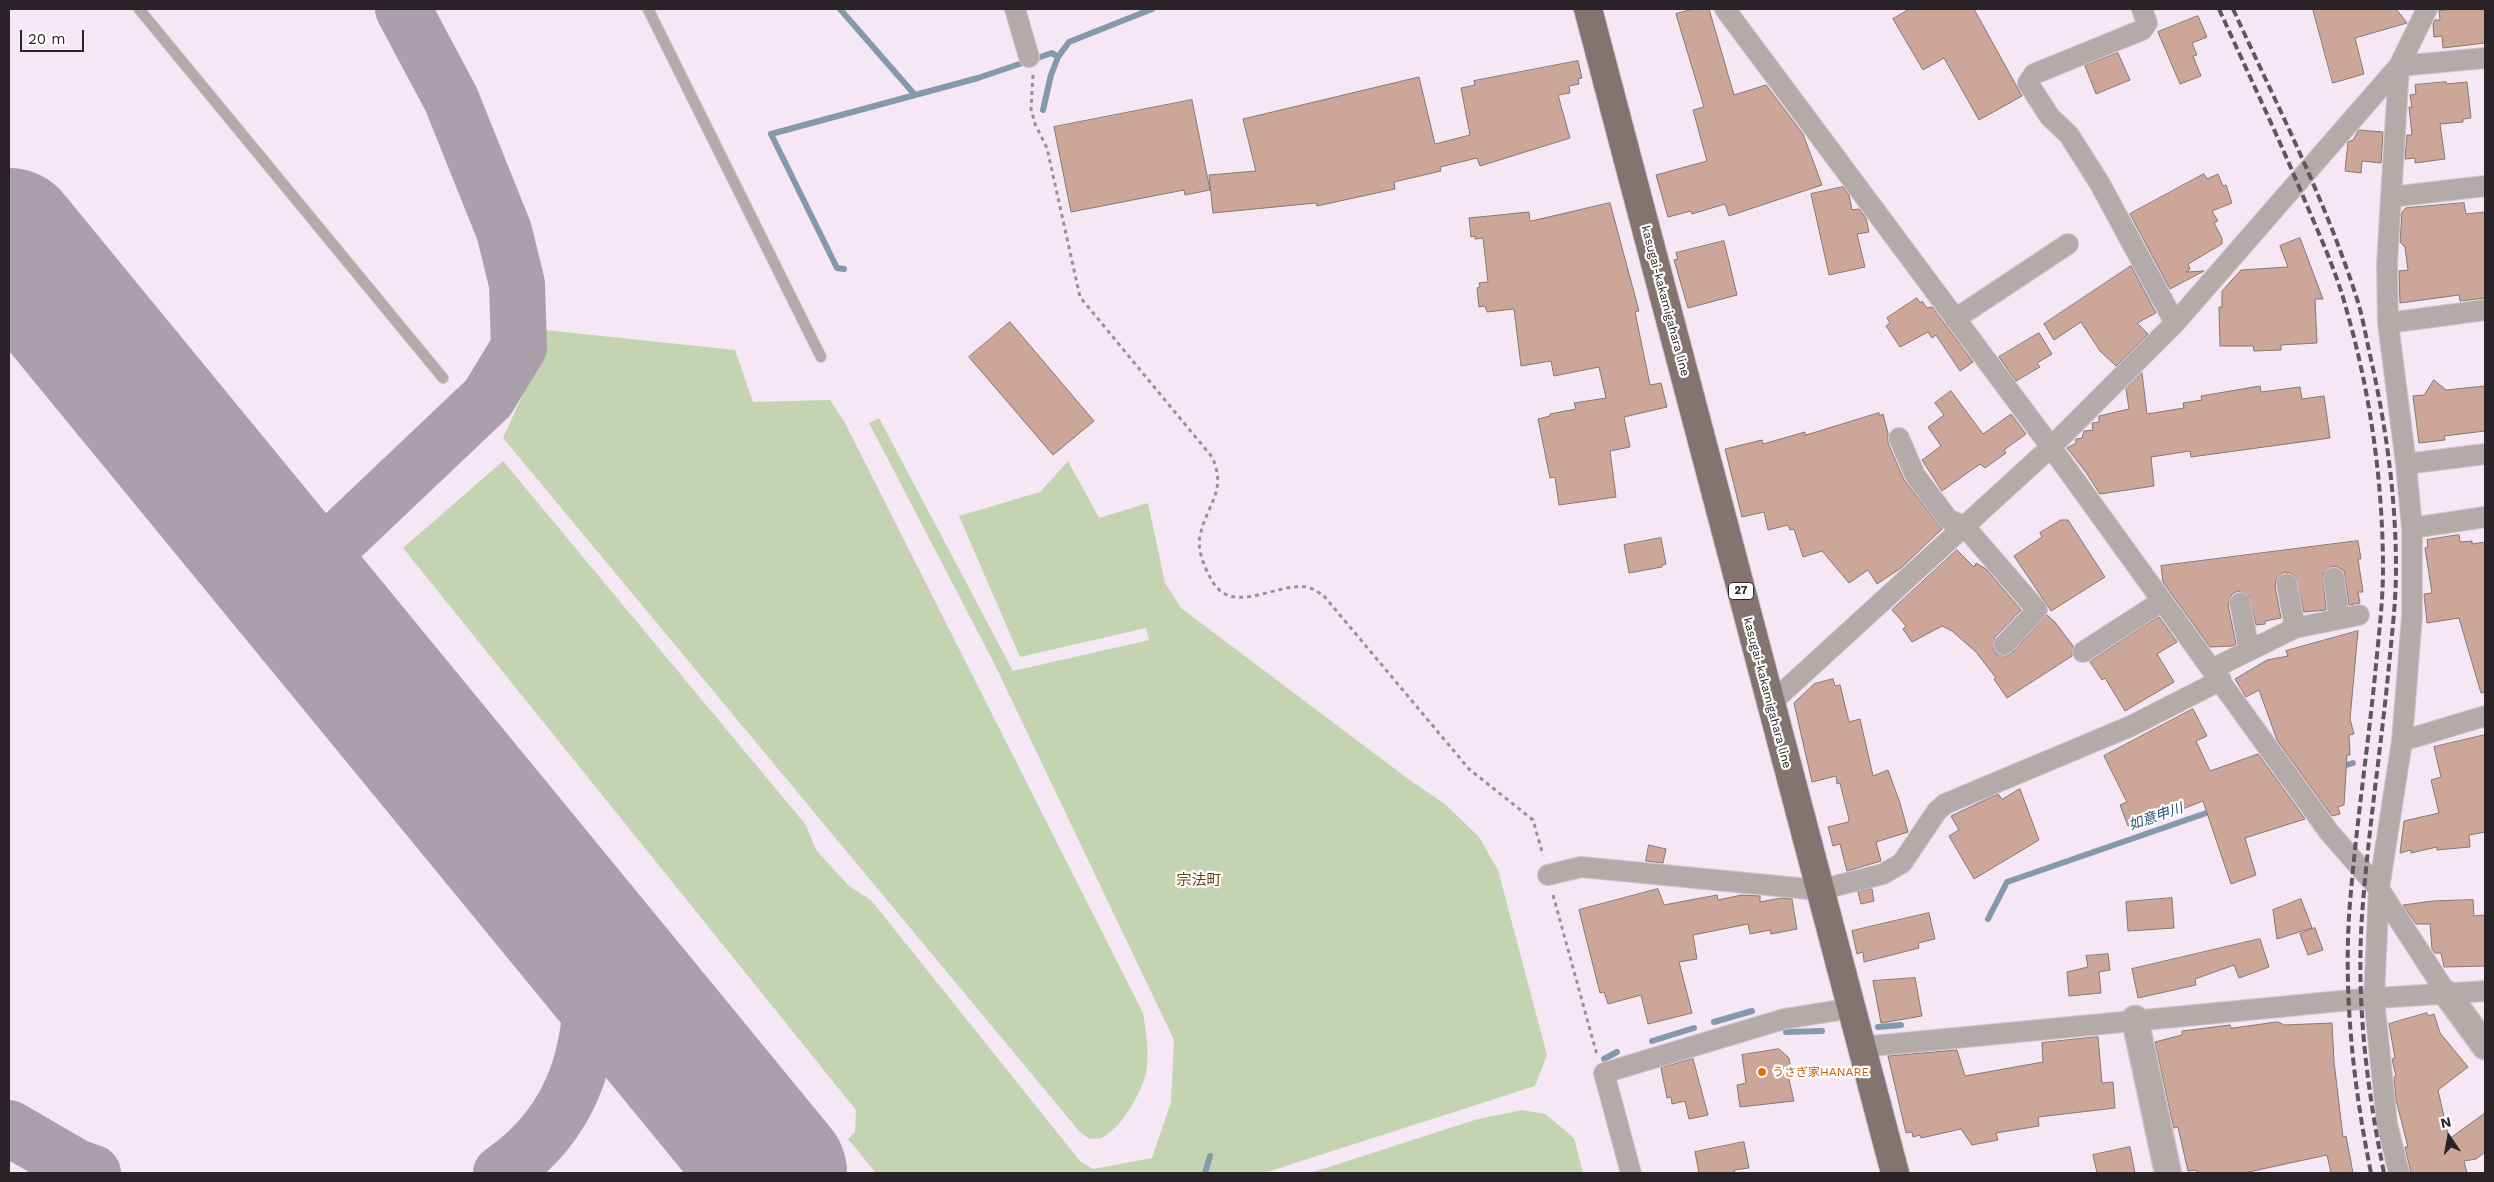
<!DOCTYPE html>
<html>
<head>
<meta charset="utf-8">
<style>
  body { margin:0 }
  #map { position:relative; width:2494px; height:1182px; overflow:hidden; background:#f6e7f5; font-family:"Work Sans",sans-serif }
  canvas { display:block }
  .frame { position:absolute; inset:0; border:10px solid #292328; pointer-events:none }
  .north { position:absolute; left:2424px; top:1112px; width:50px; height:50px; -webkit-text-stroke:4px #fff; paint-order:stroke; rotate:348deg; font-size:14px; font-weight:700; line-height:20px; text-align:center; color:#292328 }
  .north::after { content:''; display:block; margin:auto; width:18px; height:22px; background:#292328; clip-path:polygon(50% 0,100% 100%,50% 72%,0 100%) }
  .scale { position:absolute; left:20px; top:30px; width:64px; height:22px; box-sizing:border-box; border:2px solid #292328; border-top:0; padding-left:6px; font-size:15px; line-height:18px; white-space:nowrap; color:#292328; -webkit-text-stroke:4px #fff; paint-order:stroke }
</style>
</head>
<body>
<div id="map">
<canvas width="2494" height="1182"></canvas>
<div class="frame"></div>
<div class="north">N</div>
<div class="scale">20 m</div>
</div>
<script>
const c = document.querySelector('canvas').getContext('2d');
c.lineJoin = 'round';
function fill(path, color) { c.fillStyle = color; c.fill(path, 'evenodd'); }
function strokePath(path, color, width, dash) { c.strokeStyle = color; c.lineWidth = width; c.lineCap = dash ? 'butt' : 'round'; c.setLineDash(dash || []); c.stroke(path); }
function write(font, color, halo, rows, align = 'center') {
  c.font = font + ' "Work Sans","Noto Sans JP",sans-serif'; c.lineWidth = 4.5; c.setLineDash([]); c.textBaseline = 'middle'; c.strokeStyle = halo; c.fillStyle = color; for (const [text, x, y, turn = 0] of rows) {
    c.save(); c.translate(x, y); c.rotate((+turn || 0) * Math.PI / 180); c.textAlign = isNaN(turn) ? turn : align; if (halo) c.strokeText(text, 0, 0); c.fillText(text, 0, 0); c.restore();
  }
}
fill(new Path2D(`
  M545,330l190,20 18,52 77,-2 15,23 298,590c3,18 6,36 4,54 -2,21 -26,63 -46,71 -3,1 -9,0 -12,1l-10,-8 -576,-693 26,-57z
  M879,418l134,253 136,-31 -3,-12 -126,29 -61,-141 81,-24 28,-31 31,57 49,-15 17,80 16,25 230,173 34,23 34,33 19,33 49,185 -12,31 -271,87h-388l-28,-34 7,-7 1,-22 -453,-562 100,-87 303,364 10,25 33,36 22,14 209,261 13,8 59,-11 19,-56 3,-62 -180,-377 -125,-240z
  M1522,1110l23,4 29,24 9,35h-273l168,-54z`), '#c4d4b2');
strokePath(new Path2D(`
  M840,9l75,86
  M1043,110l8,-35 7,-18 11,-15 83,-33
  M844,269l-7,-1 -66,-134 207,-56 74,-25 6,4
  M2340,767l13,-4
  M1988,919l19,-37 208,-72
  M1714,1022l38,-11
  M1878,1027l23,-2
  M1786,1032l36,-1
  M1652,1041l42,-13
  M1604,1059l13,-7
  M1205,1173l5,-17`), '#8599ac', 6);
strokePath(new Path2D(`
  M292,584l196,-186 31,-51 -2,-63 -13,-53 -53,-132 -48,-90
  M9,1128l67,39 17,6
  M501,1173c79,-54 93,-130 92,-221`), '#aa9faa', 56);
strokePath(new Path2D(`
  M9,239l767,934`), '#aa9faa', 142);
const building = new Path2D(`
  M1694,9h15l25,86 32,-10 37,49 19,51 -93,31 -4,-12 -33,10 -1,-3 -23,6 -12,-42 51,-14 -14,-51 11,-3 -28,-93z
  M1910,9h64l48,87 -43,24 -35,-62 -21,12 -30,-51z
  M2313,9h83l11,14 -52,15 9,36 -31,9z
  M2456,9h29v34l-42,5 -1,-12 -8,1 -1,-13 2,-4h5l-1,-9z
  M2198,16l9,21 -15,6 5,12 -4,1 8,20 -21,8 -22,-52z
  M2118,53l12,27 -34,14 -11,-28z
  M1578,61l4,17 -4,1 1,5 -10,2 1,7 -12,2 12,43 -90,28 -3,-8 -37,9 1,4 -47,11 1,7 -78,17 -1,-3 -103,10 -4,-38 47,-4 -13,-52 176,-42 16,67 35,-9 -9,-47 14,-3 -1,-4z
  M2446,82v2l21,-2 4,36 -8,1v3l-23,2 5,35 -30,4v-5l-10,1 2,-24h5l-3,-28h3l-2,-12 6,-1 -1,-9z
  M1192,100l18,90 -25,5 -1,-5 -113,22 -17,-85z
  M2359,130l24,2 -2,31 -19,-2 -1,12 -16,-2 3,-29 5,-2z
  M2204,174l3,5 11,-5 5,12 3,-1 6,18 -20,8 6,10 -4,2 8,15v6l-34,20 2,5 -4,3 18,-1 -34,18 -40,-75z
  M1843,187l6,8 3,15 7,-1 7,9 3,14 -12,2 8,33 -36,8 -18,-81z
  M1610,203l29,108 -4,1 15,73 11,-2 6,24 -43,10 6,30 -20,4 6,46 -57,8 -4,-28 -5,1 -12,-59 12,-3v-2l26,-5 -2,-6 32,-5 -7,-31 -45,9 -3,-15 -30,5 -7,-57 -27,3 -2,-6 -6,1 -2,-19 3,-1 -1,-4 9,-1 -5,-44 -8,1v-3l-4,1 -2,-19 60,-6 1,9z
  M2464,203l2,11 19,-2v86l-25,3 -1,-6 -59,8 -1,-32 9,-1 -3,-23 -5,-5 2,-30 4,-4z
  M2300,238l23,61h-8l2,44 -36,2v5l-27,1 -1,-5h-33l-1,-39h3v-16l19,-21 47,-3 -8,-21z
  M1724,241l13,54 -49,13 -14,-48 4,-1 -2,-6z
  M2131,266l25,47 -19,10 11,11 -32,32 -16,-15 -19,-29 -27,18 -10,-16z
  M1917,298l3,5 2,-2 5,7 5,-1 41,55 -13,9 -24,-36 -4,3 -4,-6 -28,15 -14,-21 4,-3 -3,-5z
  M1010,322l84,99 -41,34 -84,-98z
  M2039,333l13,21 -15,9 3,4 -24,14 -17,-24z
  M2142,373l5,41 37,-6 -1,-5 19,-3 -1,-4 59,-10 1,6 39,-5 2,12 22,-3 6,42 -139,19 -1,-6 -39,6 3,29 -54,8 -15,-23 -18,-23 9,-5v-4l6,-1 2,-7 9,-1 -1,-7 7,-1v-6l30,-7 -3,-20z
  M2434,380l12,10 39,-4v45l-41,5 1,4 -26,3 -6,-47 11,-1z
  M1951,391l32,43 28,-20 15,20 -22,16 2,3 -21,15 -5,-4 -38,27 -20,-31 19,-14 -13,-19 16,-12 -9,-12z
  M1879,413v3l4,-2 5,19v10l16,37 38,49 -41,39 -24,16 -9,-14 -19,13 -27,-32 -19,6 -9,-28 -4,1 -2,-5 -20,5 -4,-18 -22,5 -17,-68 37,-9 1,4 42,-12v3z
  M2061,520h7l37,57 -54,34 -37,-55 28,-19 -2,-4z
  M2459,535l1,7 12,-1v3l13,-2v150l-4,1 -22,-75 -32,5 -3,-29 8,-1 -7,-45 3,-1 -1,-7z
  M1661,538l5,26 -4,1v2l-33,6 -5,-28z
  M2358,541l3,18h-3l5,33h-5l2,11 -11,2 -5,-34 -6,-4 -6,-1 -9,8 3,36 -22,2 -8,-35 -5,-4 -7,-1 -8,8 -1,6 6,32 -16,3v3l-9,1 -7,-29 -11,-5 -6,3 -4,11 8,39 -4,2 -22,1 -47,-65 -2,-16z
  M1957,550l17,17 2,-4 10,6 35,41 -26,27 -2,11 3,6 11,2 5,-3 35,-38 8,7 18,24 -1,10 -65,42 -13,-19 2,-1 -20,-26 -24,-21 -10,-5 -30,16 -9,-13 3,-3 -14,-16z
  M2159,617l18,25 -20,12 17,28 -49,29 -20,-33 -3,2 -12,-18z
  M2358,631l-8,88 4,15 -5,1 1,20h-3l-3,50 -6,2 2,7 -8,2 -55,-76 -18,-50 -13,7 -11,-18 32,-19 21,-4 -2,-5z
  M1833,679l2,7 5,-1 9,37 11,-3 13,57 15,-6 12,33 8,29 -32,10 5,19 -34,10 -7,-27 -7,2 -5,-19 20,-5 1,-3 -9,-36 -3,1 -1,-8 -24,6 -18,-79 20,-19z
  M2193,709l14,27 -11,5 14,30 48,-17 47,65 -60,19 11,37 -25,9 -28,-83 -64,25 -1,-4 -10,4 -8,-21 7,-3 -23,-46z
  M2485,735v97l-16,3 1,12 -33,3v-3l-26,6v-3l-11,3 4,-32 35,-8 -8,-33 10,-3 -7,-30z
  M2020,789l19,51 -65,39 -25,-43 10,-6 -8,-14 47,-22 4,5z
  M1649,845l17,4 -3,14 -17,-2z
  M1658,889l6,16 53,-10 1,5 24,-5 18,1v6l21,-4 11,1 5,30 -26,5 -1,-4 -20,4 -2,-10 -55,11 4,24 -18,3 13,51 -44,11 -7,-29 -33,9 -4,-12 -4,1 -21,-83z
  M1872,889l2,12 -13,3 -3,-12z
  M2172,898l2,30 -46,3 -2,-29z
  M2301,899l11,29 -35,11 -4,-29z
  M2473,900l1,16 11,-1v51l-41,1 -3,-14h-6l-3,-4 -2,-25h-14l-13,-19 30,-4z
  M1929,913l6,26 -17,4 1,5 -55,14 -1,-10 -6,2 -5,-23z
  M2315,928l8,22 -15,5 -8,-21z
  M2260,939l9,28 -30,11 -5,-13 -39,14 1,6 -58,13 -6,-29z
  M2108,954l2,16 -11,2 2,21 -32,3 -2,-24 21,-5 -2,-11z
  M1915,978l7,38 -41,7 -8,-42z
  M2427,1013l1,3 6,-2 6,19 28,34 -30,23 11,49 36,-26v39l-9,7 -12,2 3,12h-56l-6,-26h3l-12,-47 -2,-23 2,-1 -4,-17 3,-1 -6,-34z
  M2278,1022l6,3 48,-2 2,39 9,75 3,-1 7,37h-22l-4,-18 -83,18h-47l-1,-3 -8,1 -10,-44 -4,1 -3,-12 -16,-74 27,-7v-4l48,-6 1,3z
  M2098,1037l4,46 11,-1 2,26 -77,9 1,9 -43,7 2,7 -26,5 -11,-16 -40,9 -1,-3 -7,2 -1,-5 -6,1 -18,-77 69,-6 8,26 78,-14 -1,-19z
  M1779,1049l10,9 2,12 -4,1 7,30 -54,6 -3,-22 9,-2 -4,-28z
  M1693,1059l15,56 -19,4 -4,-18 -13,3 -1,-7 -4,1 -6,-30z
  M1744,1142l5,26 -15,2 1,3h-36l-4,-21z
  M2130,1147l5,26h-38l-4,-18z`);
fill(building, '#cca699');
strokePath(building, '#887670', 1);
const service = new Path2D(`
  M139,9l304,369
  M648,9l173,348`);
const minor = new Path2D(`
  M1015,9l14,48
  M1725,9l326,438 278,385 50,57 68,105
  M2142,9l5,14 -5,7 -108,44 -6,9 22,34 19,18 31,49 75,139
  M2391,197l94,-11
  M1955,319l113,-75
  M2388,323l97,-13
  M1899,438l16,37 33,44 17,8 72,83 -33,35
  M2406,464l79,-10
  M2412,528l73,-11
  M2334,578l5,41
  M2287,584l8,44
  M2240,603l9,47
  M2083,652l79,-51
  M2212,669l83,-41 64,-13
  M1770,704l281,-257 124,-124 224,-257 86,-8
  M2402,741l83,-25
  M1548,875l33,-8 238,23 64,-16 19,-11 35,-52 8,-7 186,-78 90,-46
  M1862,1047l500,-48 123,-8
  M1631,1173l-27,-100 180,-54 68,-11
  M2399,1173l-12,-49 -13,-126 5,-109 23,-148 10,-125v-88l-6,-64 -18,-141 -1,-60 12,-197 28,-57`);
const tertiary = new Path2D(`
  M2447,994l38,52
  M2135,1019l33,154`);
const primary = new Path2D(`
  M1588,9l307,1164`);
strokePath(service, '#d1c4d0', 12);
strokePath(minor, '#d1c4d0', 22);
strokePath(tertiary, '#d1c4d0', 29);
strokePath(primary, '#d1c4d0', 30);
strokePath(new Path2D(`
  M1033,75l-2,34 4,15 12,24 33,149 132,160c16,34 -6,48 -12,79 -3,13 4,30 10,41 20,42 65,5 97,10 6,1 12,6 17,9l145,173 64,51 10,35
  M1553,895l44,160`), '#9b909a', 3, [4, 4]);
strokePath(service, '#b4aaa9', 10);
strokePath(minor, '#b4aaa9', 20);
strokePath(tertiary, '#b4aaa9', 26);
strokePath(primary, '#847470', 28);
strokePath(new Path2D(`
  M2219,9c29,64 59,127 86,192 15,35 31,70 41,107 24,83 37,174 37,261 0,32 -4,64 -7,96 -8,84 -21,167 -27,251 -5,86 5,173 22,257
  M2233,9c44,96 93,192 125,293 5,17 8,35 12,53 16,70 26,142 26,214 0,32 -4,65 -7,96 -8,84 -21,167 -27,251 -6,86 5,174 22,257`), '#5f575e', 4, [8, 4]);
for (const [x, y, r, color] of [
  [1762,1072,5,"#e8710a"]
]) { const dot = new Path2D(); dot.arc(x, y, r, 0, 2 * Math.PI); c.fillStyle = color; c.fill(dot); strokePath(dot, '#fff', 2); }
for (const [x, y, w] of [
  [1741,591,25]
]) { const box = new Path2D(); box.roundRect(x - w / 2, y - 8.5, w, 17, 4); c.fillStyle = '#fff'; c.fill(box); strokePath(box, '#292328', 1); }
write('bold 11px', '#292328', null, [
  ["27",1741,591]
]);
write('12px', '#292328', '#fff', [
  ["kasugai-kakamigahara line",1665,301,75],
  ["kasugai-kakamigahara line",1767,693,75]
]);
write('12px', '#c56008', '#fff', [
  ["うさぎ家HANARE",1772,1072]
], 'left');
write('italic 14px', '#255378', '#fff', [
  ["如意申川",2156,817,-19]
]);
write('15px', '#614409', '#fff', [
  ["宗法町",1199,881]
]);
</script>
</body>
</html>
